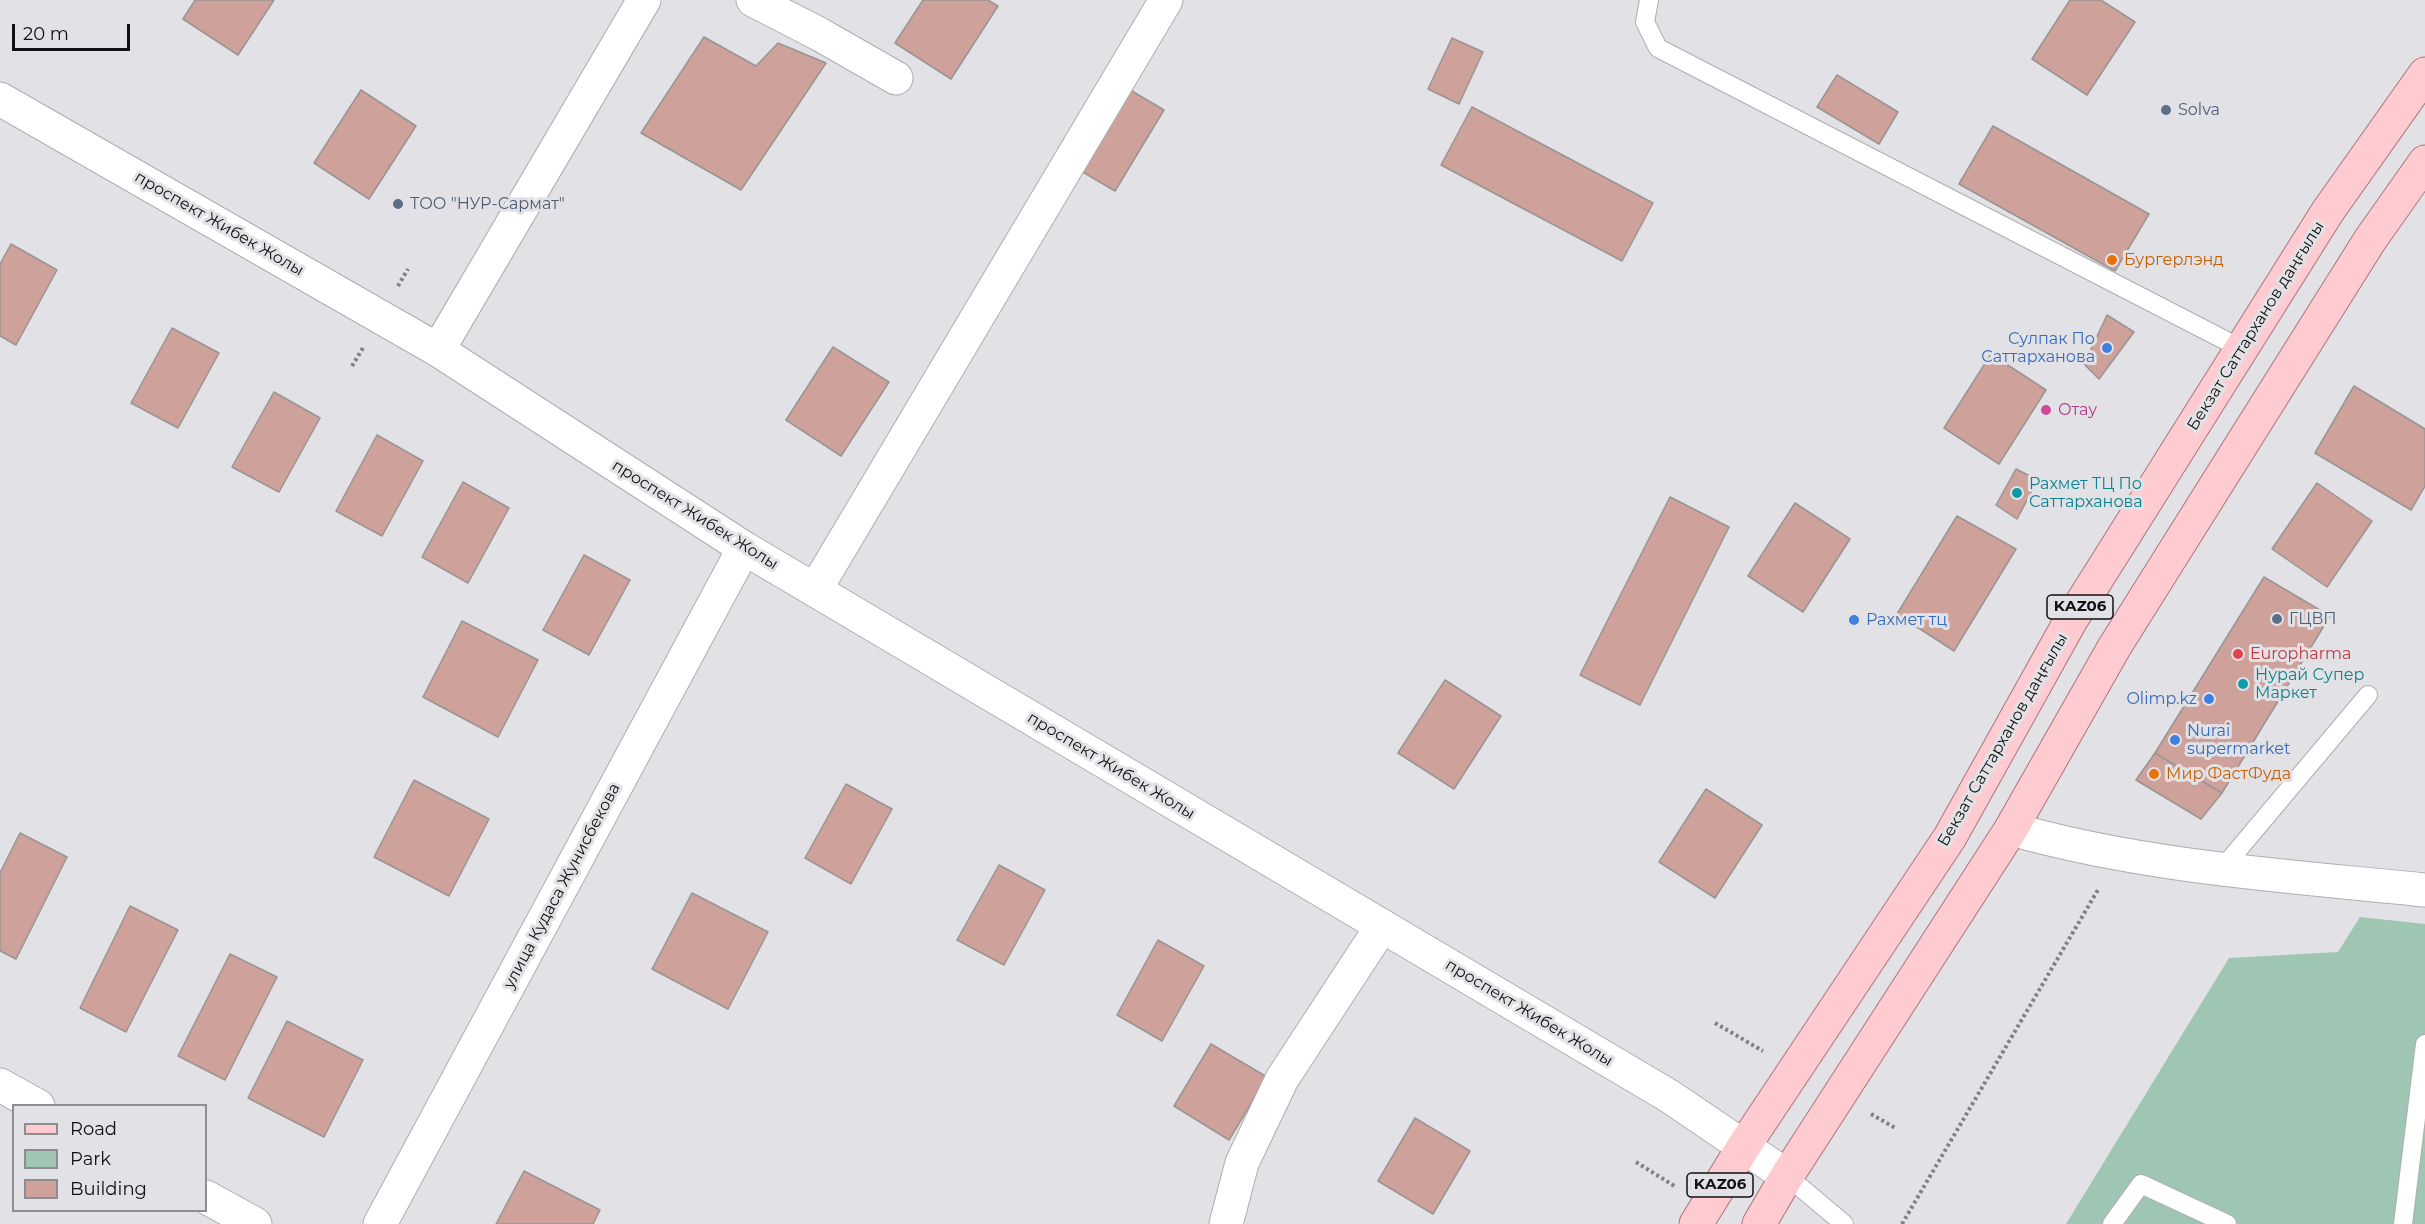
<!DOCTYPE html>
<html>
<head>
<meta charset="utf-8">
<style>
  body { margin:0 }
  #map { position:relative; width:2425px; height:1224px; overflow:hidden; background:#e2e1e5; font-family:Montserrat,sans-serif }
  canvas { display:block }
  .legend { position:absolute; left:12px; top:1104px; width:195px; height:108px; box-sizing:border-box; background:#e2e1e5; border:2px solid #8e8d91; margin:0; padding:8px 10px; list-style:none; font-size:18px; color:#111012 }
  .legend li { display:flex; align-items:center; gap:12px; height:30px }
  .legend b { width:30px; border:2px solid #8e8d91 }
  .scale { position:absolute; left:12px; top:24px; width:118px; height:27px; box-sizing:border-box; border:3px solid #111012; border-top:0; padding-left:8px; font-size:18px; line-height:21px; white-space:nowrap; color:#111012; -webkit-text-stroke:4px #e2e1e5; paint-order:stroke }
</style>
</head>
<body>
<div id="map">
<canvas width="2425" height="1224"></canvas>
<ul class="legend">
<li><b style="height:8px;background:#fecbd1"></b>Road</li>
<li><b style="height:16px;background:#9fc6b2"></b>Park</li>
<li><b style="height:16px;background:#cea29a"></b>Building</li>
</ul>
<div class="scale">20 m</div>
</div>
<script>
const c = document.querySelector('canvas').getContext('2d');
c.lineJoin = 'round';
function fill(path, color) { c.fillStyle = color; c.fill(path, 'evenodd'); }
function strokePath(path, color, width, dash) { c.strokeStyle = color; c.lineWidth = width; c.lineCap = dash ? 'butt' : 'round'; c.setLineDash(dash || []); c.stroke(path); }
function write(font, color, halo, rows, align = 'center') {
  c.font = font + ' Montserrat,sans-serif'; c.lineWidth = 6; c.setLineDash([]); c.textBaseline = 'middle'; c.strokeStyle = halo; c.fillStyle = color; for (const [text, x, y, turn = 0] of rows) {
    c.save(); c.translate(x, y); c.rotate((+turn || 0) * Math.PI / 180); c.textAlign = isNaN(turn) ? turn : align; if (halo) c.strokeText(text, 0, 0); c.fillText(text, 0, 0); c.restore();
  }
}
fill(new Path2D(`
  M2360,917l65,7v300h-359l163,-266 109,-6z`), '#9fc6b2');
const building = new Path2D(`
  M195,0h79l-36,55 -55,-36z
  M923,0h65l10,6 -47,73 -56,-36z
  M2070,0h31l34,22 -48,73 -55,-36z
  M704,37l52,29 22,-23 48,20 -85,127 -100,-57z
  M1452,38l31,14 -24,52 -31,-15z
  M1837,75l61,37 -19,32 -62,-37z
  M1125,87l39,23 -49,81 -39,-23z
  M361,90l55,36 -47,73 -55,-36z
  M1472,107l181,96 -31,58 -181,-96z
  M1993,126l156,88 -34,57 -156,-87z
  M11,244l46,26 -41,75 -16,-9v-72z
  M2107,315l27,17 -35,47 -15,-15z
  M172,328l47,25 -41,75 -47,-25z
  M833,347l56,35 -48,74 -55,-36z
  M1991,354l55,36 -47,74 -55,-36z
  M2354,386l71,43v57l-14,24 -96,-57z
  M274,392l46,26 -41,74 -47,-25z
  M377,435l46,26 -41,75 -46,-25z
  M2016,469l22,11 -21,39 -21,-14z
  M463,482l46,26 -41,75 -46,-26z
  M2317,483l55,38 -45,66 -55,-38z
  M1670,497l59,30 -89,178 -60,-30z
  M1795,503l55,36 -47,73 -55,-36z
  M1957,516l59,33 -62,102 -57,-37z
  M584,555l46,25 -41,75 -46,-25z
  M2264,577l66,39 -108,177 -67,-40z
  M462,621l76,39 -40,77 -75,-40z
  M1445,680l56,36 -47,73 -56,-36z
  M2155,753l67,40 -21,26 -65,-39z
  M414,780l75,39 -40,77 -75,-39z
  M846,784l46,25 -41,75 -46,-26z
  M1706,789l56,36 -47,73 -56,-36z
  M20,833l47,24 -51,102 -16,-8v-78z
  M999,865l46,25 -41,75 -47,-25z
  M692,893l76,39 -40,77 -76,-40z
  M130,906l48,24 -52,102 -46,-24z
  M1158,940l46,26 -42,75 -45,-26z
  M230,954l47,23 -52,103 -47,-24z
  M287,1021l76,39 -39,77 -76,-39z
  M1211,1044l56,33 -38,63 -55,-34z
  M1415,1118l55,33 -37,63 -55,-33z
  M524,1171l76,39 -7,14h-97z`);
fill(building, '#cea29a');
strokePath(building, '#999493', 1.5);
const service = new Path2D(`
  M1649,0l-4,22 13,26 584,301
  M2221,870l147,-175
  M1787,1176l57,48
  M2112,1224l29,-40 86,40
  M2403,1224l22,-180`);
const minor = new Path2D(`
  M753,0l66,34 77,44
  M438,350l206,-350
  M815,590l351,-590
  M2011,829c134,38 276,47 414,61
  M0,1085l38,21
  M206,1197l49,27
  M380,1224l364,-676
  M1226,1224l16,-61 40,-84 100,-153`);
const secondary = new Path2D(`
  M0,99l438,251 306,198 925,548 118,80`);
const primary = new Path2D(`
  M1696,1224l48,-78 206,-309 121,-217 257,-409 97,-137
  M1759,1224l28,-48 224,-347 104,-183 255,-406 55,-78`);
strokePath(service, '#aeadb1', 20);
strokePath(minor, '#aeadb1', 35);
strokePath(secondary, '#aeadb1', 35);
strokePath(primary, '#ab737b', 35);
strokePath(new Path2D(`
  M398,286l10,-17
  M352,366l11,-18
  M1715,1023l48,28
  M1871,1114l26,15
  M1636,1162l40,25
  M1902,1224l197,-336`), '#818083', 4, [3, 3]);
strokePath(service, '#fff', 18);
strokePath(minor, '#fff', 33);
strokePath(secondary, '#fff', 33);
strokePath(primary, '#fecbd1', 33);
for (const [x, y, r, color] of [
  [2166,110,6,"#5c6f8a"],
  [398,204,6,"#5c6f8a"],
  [2112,260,6,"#e8710a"],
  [2107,348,6,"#3f7fe0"],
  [2046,410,6,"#d1479c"],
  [2017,493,6,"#0f9aa8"],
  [2277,619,6,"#5c6f8a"],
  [1854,620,6,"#3f7fe0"],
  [2238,654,6,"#e0444e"],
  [2243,684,6,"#0f9aa8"],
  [2209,699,6,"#3f7fe0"],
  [2175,740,6,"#3f7fe0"],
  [2154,774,6,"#e8710a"]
]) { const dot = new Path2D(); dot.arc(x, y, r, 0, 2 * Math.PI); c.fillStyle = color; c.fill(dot); strokePath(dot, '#e2e1e5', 2); }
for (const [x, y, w] of [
  [2080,607,66],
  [1720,1185,66]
]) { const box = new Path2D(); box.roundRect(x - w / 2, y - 12, w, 24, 4.5); c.fillStyle = '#e2e1e5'; c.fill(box); strokePath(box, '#111012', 1.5); }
write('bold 15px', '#111012', null, [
  ["KАZ06",2080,607],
  ["KАZ06",1720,1185]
]);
write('16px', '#4e5e75', '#e2e1e5', [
  ["Solva",2178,110],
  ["ТОО \"НУР-Сармат\"",410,204],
  ["ГЦВП",2289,619]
], 'left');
write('16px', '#111012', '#e2e1e5', [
  ["проспект Жибек Жолы",219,224,30],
  ["Бекзат Саттарханов даңғылы",2256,326,-58],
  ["проспект Жибек Жолы",695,515,32],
  ["Бекзат Саттарханов даңғылы",2003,740,-60],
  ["проспект Жибек Жолы",1111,766,31],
  ["улица Кудаса Жунисбекова",562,886,-62],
  ["проспект Жибек Жолы",1529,1013,31]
]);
write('16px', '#c56008', '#e2e1e5', [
  ["Бургерлэнд",2124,260],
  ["Мир ФастФуда",2166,774]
], 'left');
write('16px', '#366cbe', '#e2e1e5', [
  ["Сулпак По",2095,339],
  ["Саттарханова",2095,357],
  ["Рахмет тц",1866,620,"left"],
  ["Olimp.kz",2197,699],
  ["Nurai",2187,731,"left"],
  ["supermarket",2187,749,"left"]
], 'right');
write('16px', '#b23c85', '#e2e1e5', [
  ["Отау",2058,410]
], 'left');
write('16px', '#0d838f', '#e2e1e5', [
  ["Рахмет ТЦ По",2029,484],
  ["Саттарханова",2029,502],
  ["Нурай Супер",2255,675],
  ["Маркет",2255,693]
], 'left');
write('16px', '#be3a42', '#e2e1e5', [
  ["Europharma",2250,654]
], 'left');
</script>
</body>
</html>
